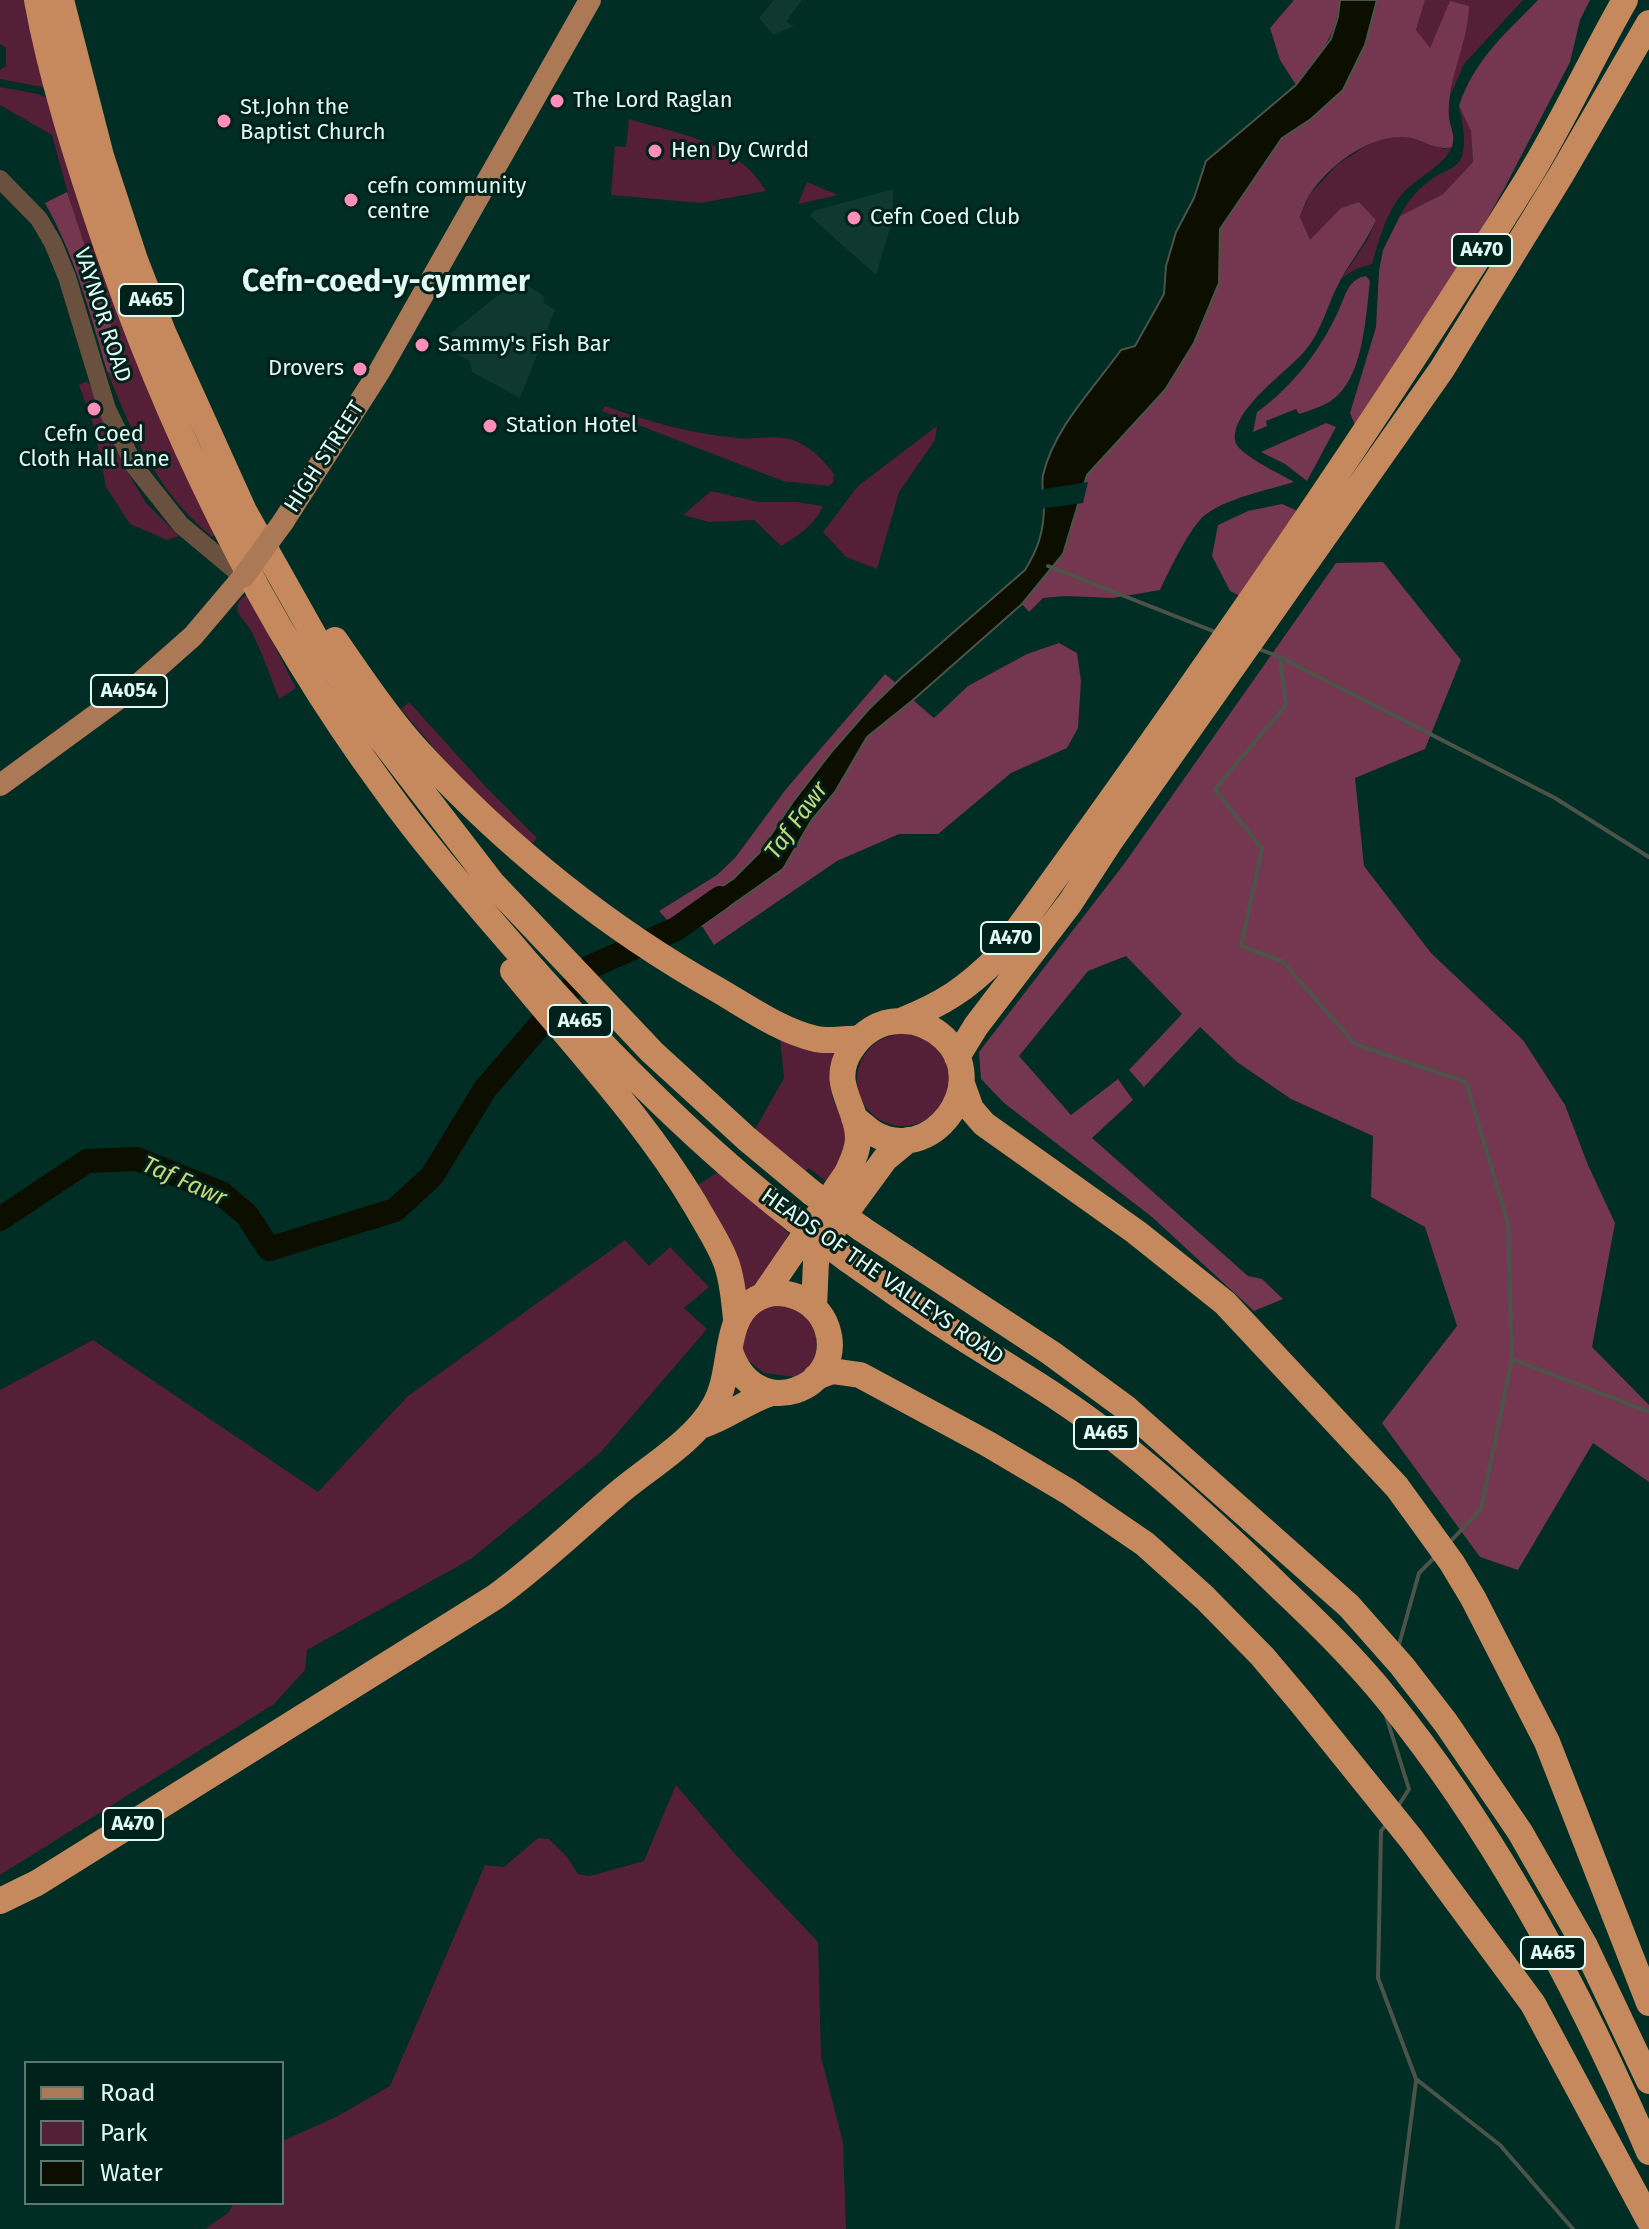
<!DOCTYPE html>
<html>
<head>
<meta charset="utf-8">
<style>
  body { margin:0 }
  #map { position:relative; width:1649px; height:2229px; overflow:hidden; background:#002d24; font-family:"Fira Sans",sans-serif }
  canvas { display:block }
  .legend { position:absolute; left:24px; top:2061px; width:260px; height:144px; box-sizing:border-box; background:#01211b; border:2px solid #5b7771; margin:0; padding:10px 14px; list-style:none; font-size:24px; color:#e2f9f2 }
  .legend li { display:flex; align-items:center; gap:16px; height:40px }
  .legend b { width:40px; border:2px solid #5b7771 }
</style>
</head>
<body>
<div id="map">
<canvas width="1649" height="2229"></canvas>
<ul class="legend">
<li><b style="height:10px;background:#ab7956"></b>Road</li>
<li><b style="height:22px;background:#552037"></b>Park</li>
<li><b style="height:22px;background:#0c0e00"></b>Water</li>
</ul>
</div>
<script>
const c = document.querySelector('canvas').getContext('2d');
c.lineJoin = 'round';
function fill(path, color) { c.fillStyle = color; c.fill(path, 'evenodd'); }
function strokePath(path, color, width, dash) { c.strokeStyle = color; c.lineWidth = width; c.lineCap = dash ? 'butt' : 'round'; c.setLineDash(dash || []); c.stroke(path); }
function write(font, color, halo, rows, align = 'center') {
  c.font = font + ' "Fira Sans",sans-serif'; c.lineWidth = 6; c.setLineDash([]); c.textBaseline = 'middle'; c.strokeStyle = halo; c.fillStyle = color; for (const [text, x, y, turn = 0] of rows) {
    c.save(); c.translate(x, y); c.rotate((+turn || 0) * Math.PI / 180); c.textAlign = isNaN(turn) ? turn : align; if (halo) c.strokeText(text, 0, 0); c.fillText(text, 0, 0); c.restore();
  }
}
fill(new Path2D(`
  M774,0h28l-16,22 8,4 -21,9 -14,-17z
  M893,189v29l-17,57 -66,-59 3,-5z
  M518,279l27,18 -2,5 12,8 -35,88 -48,-26 -2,-10 -29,-18 3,-5z`), '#0f3930');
fill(new Path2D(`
  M0,0h27l189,535 -4,2c-56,-47 -78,-100 -105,-166l11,8 -66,-244 -52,-30v-18l38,7 9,4 -2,-9 -3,-2 -42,-8v-9l6,-4v-18l-6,-4z
  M1425,0h98l-59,64 -14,32 4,-23 -14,-45 -10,21 -14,-19z
  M1459,106l12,25 2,31 -30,32 -43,22c7,-15 20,-29 33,-38 10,-7 24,-9 29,-22 5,-16 0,-34 -3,-50z
  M629,119c50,15 109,23 137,72l-65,12 -90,-8 4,-49 11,1z
  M1406,136l38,13 8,-2c-10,21 -35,30 -50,47 -16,19 -23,46 -30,70l-16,5 -14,9 26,-39 8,-19 -17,-18 -18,6 -31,33 -10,-24 10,-23 28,-30 39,-25z
  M807,182l31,13 -40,9z
  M86,381l5,5 33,80 22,37 33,33 -12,4 -37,-16 -24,-37 -13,-63 -14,-39z
  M605,406c42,15 87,28 132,32 20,2 42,-5 61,4 16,8 26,19 36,32l-1,9 -5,3 -45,-5 -181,-70z
  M937,426l-2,14 -36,52 -22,77 -31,-12 -23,-25 35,-46z
  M711,491l48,11h37l27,4c-9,20 -24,29 -42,40l-27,-26 -45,2 -26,-7z
  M248,594l48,94 -17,11c-9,-23 -17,-48 -29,-70 -4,-7 -13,-14 -13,-21 0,-7 6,-11 11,-14z
  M409,702l77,85 51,51 -7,8 -70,-67 -59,-70z
  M857 1080a46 46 0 1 1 92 0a46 46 0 1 1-92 0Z
  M780,1038l56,16c-4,15 -8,29 -3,45 3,10 11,20 13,30 5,21 -7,38 -18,54l-19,-15 -6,5 -50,-40 31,-55z
  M718,1172l71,61 -22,42 -27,25 -47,-112z
  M625,1240l24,26 21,-19 39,40 -25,21 23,21 -106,123 -130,107 -164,91 -2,20 -31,34 -274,171v-485l93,-50 225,152 90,-96z
  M791,1303l25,17 1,42 -14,16 -39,-5 -24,-19c8,-43 6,-46 51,-51z
  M676,1785l58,68 84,89 3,115 22,85 3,87h-641l23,-16 6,-10h48v-62l54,-24 54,-31 95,-221 19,2 34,-29 11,1 18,18 11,17 12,2 54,-15z`), '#552037');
fill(new Path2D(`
  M1294,0h46c-4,38 -22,56 -44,85l-16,-25 -10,-32z
  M1377,0h48l-9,30 14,18 20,-47 19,5c-1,38 -22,72 -20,111 1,11 7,18 3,30 -17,5 -32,-10 -48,-10 -35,-2 -75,28 -94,57 -4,6 -7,15 -10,23l10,23 31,-32 18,-6 17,18c-11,25 -29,45 -40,69 -11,23 -16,46 -34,65 -18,20 -70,56 -67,86 1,14 46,34 59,42 -26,8 -67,16 -89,33 -15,12 -36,56 -45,75l-47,8 -48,-2 -22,2 -14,14 -7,-8 41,-50 24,-79 78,-85 54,-107 1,-54 62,-91 29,-19 54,-74z
  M1538,0h52l-10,20 -10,42 -65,125 -54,96 -95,145 -6,-15 26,-86 3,-56 4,-21 17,-34 43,-22 30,-32 -2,-31 -12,-25c15,-46 46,-72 79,-106z
  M67,192l61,185 -10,2 -11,-8c-17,-58 -32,-115 -62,-168z
  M1366,276l4,5c-4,33 -6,89 -32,114 -11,11 -25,14 -39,19l-3,-5 -30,12 1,5 -14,6 4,-20c35,-25 62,-60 80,-98 8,-16 10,-35 29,-38z
  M1326,423l10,4 -29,54 -22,-17 -24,-12z
  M1282,504l18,8 -60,84 -10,-5 -18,-35 6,-31 30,-14z
  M1383,562l78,98 -36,89 -70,29 9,88 67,87 92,87 42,65 23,60 27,58 -23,124 57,58v77l-56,-39 -75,127 -38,-13 -98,-134 75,-97 -32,-99 -54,-30 2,-61 -82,-37 -54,-37 -37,-35 -56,60 -15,-17 53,-56 -56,-58 -38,15 -69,85 52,59 47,-36 15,21 -41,38 156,138 14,3 21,20 -29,12 -102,-94 -148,-114 -23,-24 -2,-27 145,-188 212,-301z
  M1059,643l18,10 4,28 -3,47 -11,20 -56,25 -73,61h-39l-62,27 -123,84 -12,-19 81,-57 28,-48 24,-29 32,-55 46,-37 21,18 34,-32 59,-32z
  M885,674l11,9 -63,67 -41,53 -33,50 -26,26 -64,43 -10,-11 58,-36 18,-17 51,-69z`), '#753650');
const water = new Path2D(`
  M1340,0h37l-12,45 -22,45 -32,29 -29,19 -62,91 -1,54 -25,60 -29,47 -78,85 -24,79 -41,50 -109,96 -46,37 -32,55 -24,29 -28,48 -81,57 -13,-17 44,-30 26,-26 33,-50 41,-53 36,-41 33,-32 123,-107c13,-21 19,-39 19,-64 0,-10 -3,-21 -1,-31 11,-47 50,-86 78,-125l14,-4 29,-52 2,-28 10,-34 18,-34 12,-37 90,-76 35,-46 7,-22z`);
fill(water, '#0c0e00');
strokePath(water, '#4c5449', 2);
fill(new Path2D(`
  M1088,482l-5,21 -43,6 -1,-19z`), '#002d24');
strokePath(new Path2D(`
  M1048,566l170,67
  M1256,648l24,9 275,141 94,59
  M1280,657l6,48 -71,84 47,60 -21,97 41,15 73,83 111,38 42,141 4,136 -31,150 -32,34
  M1512,1359l137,53
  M1398,1648l21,-75 18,-18
  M1386,1716l23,73 -12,19
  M1386,1825l-5,6 -3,147 38,101 84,66 73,84
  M1397,2229l19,-148`), '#4c5449', 4);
strokePath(new Path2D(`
  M0,1219l87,-58 50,-2 84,34 26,22 22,34 126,-39 37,-34 53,-87 105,-122 86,-38 44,-31`), '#0c0e00', 24);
strokePath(new Path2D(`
  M0,179l39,40 14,24 14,34 40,132 28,58 46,58 62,52`), '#69503f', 18);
strokePath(new Path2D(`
  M283,522l96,-150 211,-372
  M0,785l141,-103 52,-46 50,-59`), '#ab7956', 22);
strokePath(new Path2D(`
  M37,0c14,77 38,152 63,227 66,197 161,394 285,562 43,60 92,115 140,171 83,94 171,183 270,260
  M61,0l40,156 34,104 28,72 81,179 72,128 53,84 123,160 160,169 95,87 65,54
  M335,640c24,35 56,82 84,112 88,95 187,175 299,238 31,18 63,41 98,49 13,3 29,-1 42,0
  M513,971c63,77 132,149 183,235 11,20 24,38 31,59 6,18 7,36 9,54
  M903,1020c41,-17 63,-31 94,-62 185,-254 364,-511 530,-778 36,-58 64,-121 98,-180
  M957,1057l19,-31 94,-123 41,-63 331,-471 119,-194 88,-152
  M962,1084l9,25 13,15 152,108 89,71 172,184 55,76 21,35 74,144 102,261
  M862,1229l189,124 75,55 223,198 53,60 44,57 74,109 65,114 64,135
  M847,1259c30,21 60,43 91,63 58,38 120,72 174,115 60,47 116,99 170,152 37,35 74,71 106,111 109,135 193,293 261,452
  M763,1296l84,-123c5,-11 11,-22 11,-35 0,-32 -29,-53 -8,-87 11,-18 29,-30 50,-30 17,-1 32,6 44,17 49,46 -13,129 -71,95 -6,-4 -13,-11 -19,-15
  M814,1308l2,-47 6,-16 63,-86 23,-19
  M816,1377l16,-6 28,4 128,69 81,48 76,52 60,54 57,58 38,45 112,139 121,164 116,216
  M703,1425c25,-8 43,-24 68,-32
  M0,1901l37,-18 458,-286c43,-31 80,-67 121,-102 31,-27 78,-53 98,-89 20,-34 8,-84 39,-105 26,-18 64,-3 74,27 20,61 -73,98 -97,23`), '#c6895e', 26);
strokePath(new Path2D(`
  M243,577l40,-55`), '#ab7956', 22);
strokePath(new Path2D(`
  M812,1193l50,36
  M795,1220l52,39`), '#c6895e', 26);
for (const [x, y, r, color] of [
  [557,101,8,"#ff8ebb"],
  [224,121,8,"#ff8ebb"],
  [655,151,8,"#ff8ebb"],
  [351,200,8,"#ff8ebb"],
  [854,218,8,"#ff8ebb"],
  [422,345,8,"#ff8ebb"],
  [360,369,8,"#ff8ebb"],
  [94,409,8,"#ff8ebb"],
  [490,426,8,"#ff8ebb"]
]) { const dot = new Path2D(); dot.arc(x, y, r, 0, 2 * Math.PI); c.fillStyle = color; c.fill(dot); strokePath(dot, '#01211b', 3); }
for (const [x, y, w] of [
  [1482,250,60],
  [151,300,64],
  [129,691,76],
  [1011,938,60],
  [580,1021,64],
  [1106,1433,64],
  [133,1824,60],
  [1553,1953,64]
]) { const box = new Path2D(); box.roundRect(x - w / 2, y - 16, w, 32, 6); c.fillStyle = '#01211b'; c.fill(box); strokePath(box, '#e2f9f2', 2); }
write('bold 20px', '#e2f9f2', null, [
  ["A470",1482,250],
  ["A465",151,300],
  ["A4054",129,691],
  ["A470",1011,938],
  ["A465",580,1021],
  ["A465",1106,1433],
  ["A470",133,1824],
  ["A465",1553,1953]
]);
write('22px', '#e2f9f2', '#01211b', [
  ["The Lord Raglan",573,101],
  ["St.John the",240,108],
  ["Baptist Church",240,133],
  ["Hen Dy Cwrdd",671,151],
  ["cefn community",367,187],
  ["centre",367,212],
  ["Cefn Coed Club",870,218],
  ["Sammy's Fish Bar",438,345],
  ["Drovers",344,369,"right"],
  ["Station Hotel",506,426],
  ["Cefn Coed",94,435,"center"],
  ["Cloth Hall Lane",94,460,"center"]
], 'left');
write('22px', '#e2f9f2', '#01211b', [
  ["VAYNOR ROAD",102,315,72],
  ["HIGH STREET",325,457,-57],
  ["HEADS OF THE VALLEYS ROAD",882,1277,35]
]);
write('italic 24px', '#c8d674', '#01211b', [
  ["Taf Fawr",797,821,-54],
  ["Taf Fawr",184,1182,24]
]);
write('bold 30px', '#e2f9f2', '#01211b', [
  ["Cefn-coed-y-cymmer",386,283]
]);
</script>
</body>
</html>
